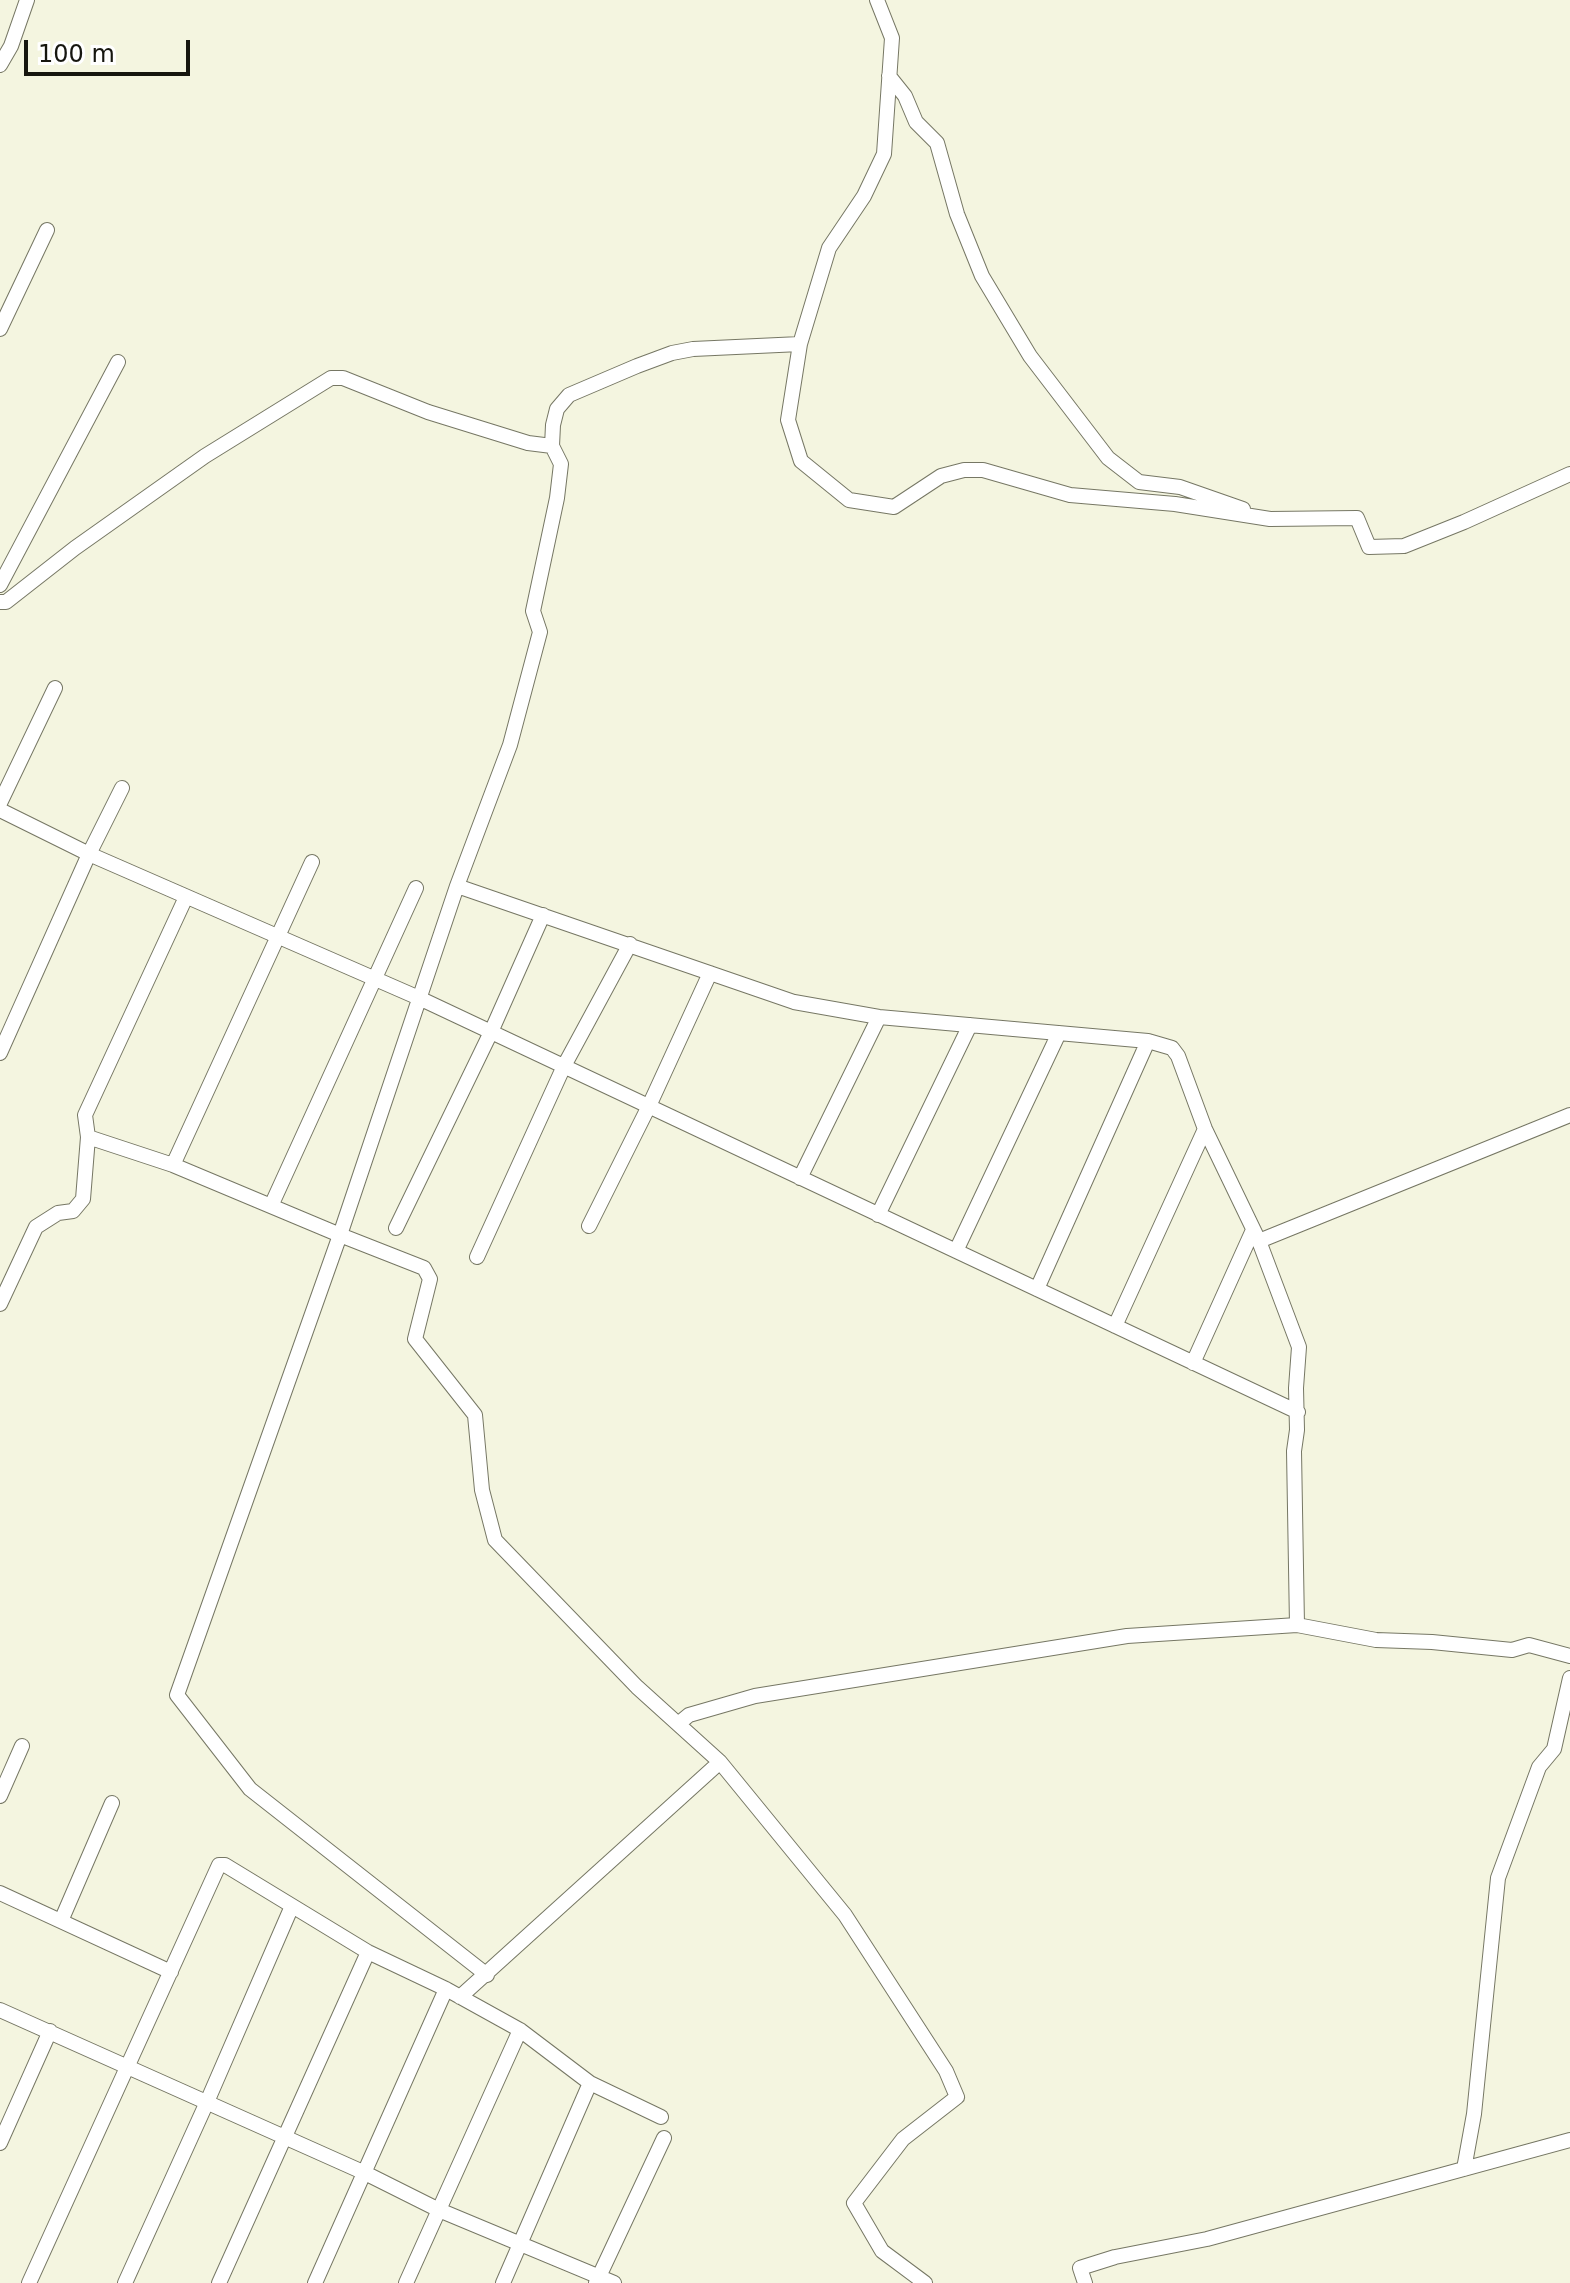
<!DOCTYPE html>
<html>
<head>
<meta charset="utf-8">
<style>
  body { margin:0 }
  #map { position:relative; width:1570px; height:2283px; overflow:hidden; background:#f4f5e0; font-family:"DejaVu Sans",sans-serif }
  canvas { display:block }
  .scale { position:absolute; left:24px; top:40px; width:166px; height:36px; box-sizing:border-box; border:4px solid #16160f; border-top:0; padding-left:10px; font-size:24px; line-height:28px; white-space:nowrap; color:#16160f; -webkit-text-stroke:6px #fff; paint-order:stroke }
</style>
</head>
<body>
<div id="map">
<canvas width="1570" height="2283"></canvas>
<div class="scale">100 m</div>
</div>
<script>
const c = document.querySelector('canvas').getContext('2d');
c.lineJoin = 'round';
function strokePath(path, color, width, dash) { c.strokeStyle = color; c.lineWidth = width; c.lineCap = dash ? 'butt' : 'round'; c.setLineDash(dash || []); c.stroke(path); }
const minor = new Path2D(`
  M0,65l11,-19 16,-46
  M889,76l16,20 11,26 21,21 20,71 25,62 48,80 78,102 31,24 41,5 63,22
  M0,329l47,-99
  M800,344l-12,76 13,41 48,39 45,7 47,-31 23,-6h19l87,25 105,9 95,15 87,-1 12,29 35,-1 60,-24 106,-48
  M552,446l1,-21 4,-16 12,-14 68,-29 35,-13 21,-4 107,-5 29,-96 35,-52 20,-42 8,-116 -15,-38
  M0,585l118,-223
  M0,602h6l69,-54 130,-92 126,-78h12l85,34 100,31 24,3
  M0,803l55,-115
  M0,810l89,44 330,144 879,414
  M457,886l337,116 85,15 269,24 24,7 6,8 27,73 54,112 40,106 -3,41 1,42 -3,21 3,174
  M0,1053l89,-199 33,-66
  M88,1137l85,28 167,70 84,33 6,11 -15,60 60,76 7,75 13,50 142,147 83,75 125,153 101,156 11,26 -54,42 -49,64 28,48 43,32
  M173,1165l139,-303
  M800,1178l79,-161
  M271,1206l145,-318
  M878,1215l92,-190
  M589,1226l60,-120 61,-133
  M396,1228l95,-196 52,-117
  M1259,1241l311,-126
  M956,1251l103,-218
  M477,1257l87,-191 66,-122
  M1037,1289l111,-248
  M0,1304l36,-77 22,-14 15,-2 10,-12 5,-62 -3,-22 101,-218
  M1115,1326l90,-197
  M1193,1363l60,-133
  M678,1724l11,-9 66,-19 372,-60 170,-11 79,15 56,2 80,8 17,-5 41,11
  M0,1796l22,-50
  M0,1893l171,79
  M61,1921l51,-118
  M487,1975l-237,-186 -73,-94 163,-460 117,-349 53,-141 30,-113 -7,-21 24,-113 4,-34 -9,-18
  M460,1997l260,-235
  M0,2010l365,163 74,37 175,73
  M0,2143l50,-112
  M1464,2169l10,-55 24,-236 41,-111 15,-18 16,-71
  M29,2283l190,-418h6l143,87 78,37 74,41 70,53 71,34
  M125,2283l82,-181 85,-196
  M219,2283l149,-331
  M315,2283l131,-294
  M406,2283l114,-253
  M503,2283l87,-200
  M596,2283l68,-145
  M1085,2283l-5,-15 35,-11 92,-18 363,-99`);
strokePath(minor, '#767764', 16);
strokePath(minor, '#fff', 14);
</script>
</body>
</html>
